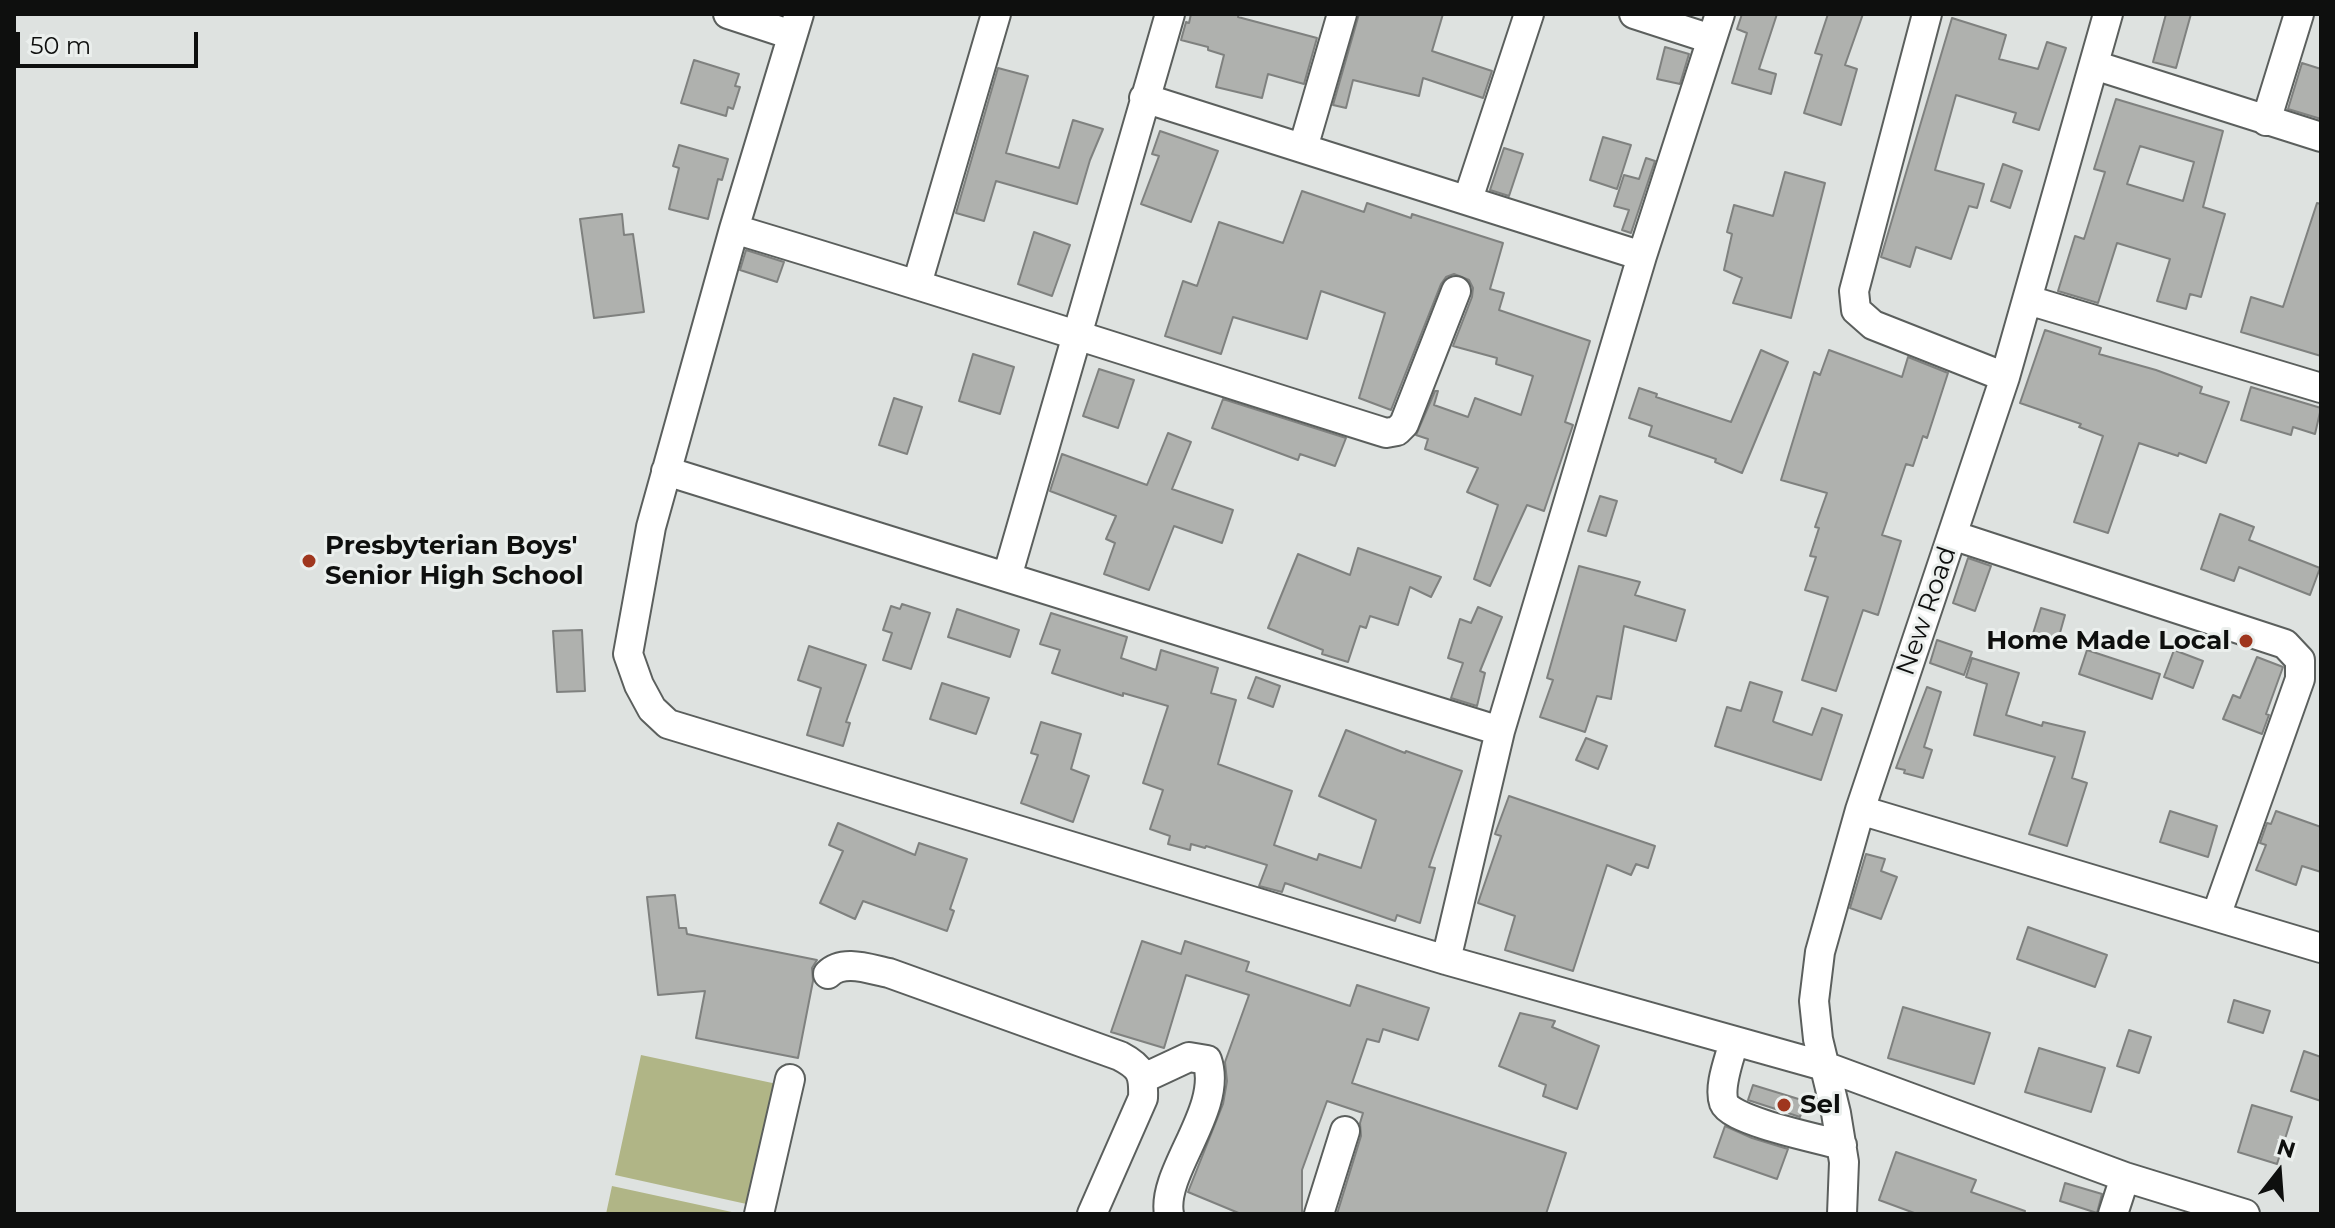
<!DOCTYPE html>
<html>
<head>
<meta charset="utf-8">
<style>
  body { margin:0 }
  #map { position:relative; width:2335px; height:1228px; overflow:hidden; background:#dee2e0; font-family:Montserrat,sans-serif }
  canvas { display:block }
  .frame { position:absolute; inset:0; border:16px solid #0e0f0e; pointer-events:none }
  .north { position:absolute; left:2239px; top:1132px; width:80px; height:80px; -webkit-text-stroke:6px #ebefed; paint-order:stroke; rotate:17deg; font-size:22px; font-weight:700; line-height:32px; text-align:center; color:#0e0f0e }
  .north::after { content:''; display:block; margin:auto; width:28px; height:36px; background:#0e0f0e; clip-path:polygon(50% 0,100% 100%,50% 72%,0 100%) }
  .scale { position:absolute; left:16px; top:32px; width:182px; height:36px; box-sizing:border-box; border:4px solid #0e0f0e; border-top:0; padding-left:10px; font-size:24px; line-height:28px; white-space:nowrap; color:#0e0f0e; -webkit-text-stroke:6px #ebefed; paint-order:stroke }
</style>
</head>
<body>
<div id="map">
<canvas width="2335" height="1228"></canvas>
<div class="frame"></div>
<div class="north">N</div>
<div class="scale">50 m</div>
</div>
<script>
const c = document.querySelector('canvas').getContext('2d');
c.lineJoin = 'round';
function fill(path, color) { c.fillStyle = color; c.fill(path, 'evenodd'); }
function strokePath(path, color, width, dash) { c.strokeStyle = color; c.lineWidth = width; c.lineCap = dash ? 'butt' : 'round'; c.setLineDash(dash || []); c.stroke(path); }
function write(font, color, halo, rows, align = 'center') {
  c.font = font + ' Montserrat,sans-serif'; c.lineWidth = 6; c.setLineDash([]); c.textBaseline = 'middle'; c.strokeStyle = halo; c.fillStyle = color; for (const [text, x, y, turn = 0] of rows) {
    c.save(); c.translate(x, y); c.rotate((+turn || 0) * Math.PI / 180); c.textAlign = isNaN(turn) ? turn : align; if (halo) c.strokeText(text, 0, 0); c.fillText(text, 0, 0); c.restore();
  }
}
fill(new Path2D(`
  M641,1055l136,29 -26,121 -136,-30z
  M612,1186l129,28h-135z`), '#b0b586');
const building = new Path2D(`
  M1191,14h48l-1,3 79,21 -13,46 -36,-10 -6,24 -46,-11 8,-32 -16,-5v-3l-27,-7 5,-18 3,1z
  M1359,14h84l-11,37 60,20 -9,27 -60,-20 -4,18 -66,-16 -7,28 -13,-3z
  M1742,14h35l-18,55 17,5 -5,20 -39,-11 15,-50 -10,-4z
  M1828,14h35l-18,51 12,4 -16,56 -37,-12 18,-58 -7,-2z
  M2166,14h25l-15,54 -23,-6z
  M1952,18l54,17 -7,24 39,10 9,-27 19,6 -27,82 -26,-8 3,-9 -60,-18 -21,75 49,14 -7,24 -8,-2 -18,53 -35,-12 -6,20 -29,-10z
  M1665,47l24,7 -9,30 -23,-5z
  M694,60l45,14 -4,12 5,1 -7,22 -5,-2 -2,9 -45,-13z
  M2302,63l19,6v50l-33,-10z
  M998,68l30,8 -22,77 53,15 14,-48 30,9 -13,31 -13,44 -81,-23 -12,40 -28,-8z
  M2116,99l107,32 -20,76 22,7 -24,83 -11,-3 -4,15 -29,-8 13,-42 -53,-16 -19,60 -40,-12 17,-55 9,3 21,-67 -11,-3zM2140,146l54,16 -11,39 -56,-17z
  M1160,131l58,20 -27,71 -50,-18 18,-48 -7,-2z
  M1603,137l28,8 -14,44 -27,-9z
  M679,145l49,14 -6,21 -4,-1 -10,40 -39,-10 10,-41 -6,-2z
  M1504,148l19,6 -14,42 -19,-6z
  M1646,158l9,3 -24,72 -9,-3 7,-20 -15,-4 10,-31 15,4z
  M2003,164l19,7 -12,37 -19,-7z
  M1785,172l40,11 -34,135 -58,-15 9,-25 -18,-8 8,-36 -5,-2 7,-27 39,11z
  M1302,191l62,21 3,-9 44,15 1,-4 91,29 -13,46 14,4 -5,17 91,31 -25,81 8,3 -29,86 -17,-6 -37,81 -16,-7 24,-74 -31,-13 11,-24 -53,-19 3,-10 -12,-4 19,-44h3l-4,14 34,12 7,-19 46,17 12,-39 -37,-12 1,-6 -44,-12 19,-49 1,-9 -4,-8 -15,-6 -8,3 -5,7 -50,126 -32,-12 26,-85 -64,-22 -14,48 -74,-22 -12,37 -56,-18 18,-55 14,5 22,-64 64,21z
  M2317,203l4,1v152l-80,-24 10,-35 32,10z
  M622,214l2,21 9,-1 11,78 -50,6 -14,-99z
  M1034,232l36,13 -18,51 -34,-12z
  M746,250l38,12 -7,20 -37,-12z
  M2045,330l56,18 -2,6 57,16 46,17 -2,6 29,9 -23,61 -27,-10 -1,3 -39,-13 -31,90 -34,-11 29,-86 -24,-9 2,-3 -61,-21z
  M1761,350l27,12 -46,111 -27,-11 1,-3 -67,-23 3,-10 -23,-8 10,-30 18,6 -1,3 75,25z
  M1829,350l73,27 6,-20 40,16 -21,65 -4,-2 -10,30 -7,-2 -24,71 19,6 -23,74 -15,-5 -27,81 -34,-11 26,-83 -23,-7 11,-33 -6,-1 9,-28 -4,-1 12,-34 -46,-13 33,-108 6,3z
  M973,354l41,13 -14,47 -41,-13z
  M1099,369l35,11 -16,48 -35,-12z
  M2251,387l70,21 -6,26 -22,-7 -2,8 -50,-15z
  M894,398l28,9 -15,47 -28,-9z
  M1223,399l123,39 -11,28 -35,-12 -2,6 -86,-32z
  M1168,433l23,9 -19,47 61,21 -11,33 -48,-17 -25,64 -45,-16 11,-31 -9,-4 10,-23 -66,-25 12,-37 85,31z
  M1600,496l17,5 -11,35 -18,-5z
  M2220,514l34,13 -5,13 71,28 -10,27 -71,-28 -5,14 -33,-12z
  M1358,548l83,29 -10,20 -21,-10 -12,38 -28,-9 -4,12 -6,-2 -12,36 -26,-8 1,-4 -55,-22 30,-74 52,21z
  M1968,558l23,8 -16,45 -22,-8z
  M1579,566l61,16 -5,13 50,15 -9,31 -52,-15 -13,73 -14,-3 -12,36 -45,-15 13,-37 -6,-2z
  M902,604l28,9 -19,56 -28,-9 9,-27 -9,-3 8,-24 9,3z
  M1478,607l24,10 -22,54 5,2 -8,33 -26,-8 12,-35 -15,-5 12,-39 11,4z
  M2041,608l24,7 -9,32 -25,-7z
  M957,609l62,21 -9,27 -62,-20z
  M1051,613l76,24 -6,21 35,12 5,-20 57,18 -7,25 25,7 -18,64 74,27 -18,54 43,15 2,-6 42,14 15,-48 -57,-24 27,-66 59,23 1,-2 56,20 -33,96 6,1 -15,55 -23,-8 -2,6 -110,-38 -3,9 -23,-6 8,-21 -61,-19 -1,2 -14,-4 -1,6 -22,-6 2,-8 -20,-7 13,-39 -20,-7 25,-77 -45,-13v3l-71,-23 8,-23 -20,-6z
  M582,630l3,61 -28,1 -4,-61z
  M1937,640l35,12 -8,23 -34,-12z
  M809,646l57,19 -20,57 4,1 -7,23 -36,-11 14,-47 -23,-8z
  M2087,650l73,24 -8,25 -73,-25z
  M2174,650l29,11 -10,27 -29,-11z
  M2257,657l26,10 -17,47 3,1 -7,19 -39,-15 10,-24 7,3z
  M1972,658l47,15 -13,42 36,11 1,-4 42,10 -13,46 15,5 -20,63 -38,-12 26,-77 -81,-22 13,-51 -21,-7z
  M1256,677l24,9 -7,21 -25,-9z
  M1750,682l32,10 -9,29 1,1 38,13 10,-27 20,7 -21,65 -106,-34 12,-39 14,4z
  M942,683l47,15 -13,36 -46,-15z
  M1927,687l14,5 -17,55 8,3 -9,28 -19,-5 1,-3 -9,-2z
  M1041,722l40,12 -10,35 18,7 -16,46 -52,-19 17,-48 -7,-2z
  M1586,738l21,8 -9,23 -22,-9z
  M1509,796l146,50 -7,22 -12,-4 -5,11 -24,-10 -34,106 -68,-21 10,-34 -37,-13 23,-67 -6,-2z
  M2170,811l47,15 -9,31 -48,-15z
  M2276,811l45,16v45l-19,-6 -6,19 -40,-15 10,-25 -6,-2 7,-20 4,1z
  M838,823l77,32 4,-12 48,16 -17,50 4,2 -7,20 -84,-30 -8,18 -35,-16 23,-52 -14,-6z
  M1866,854l19,5 -4,12 16,6 -16,42 -31,-11z
  M675,895l4,33h7l1,6 130,26 -5,8 1,13 -15,77 -102,-20 9,-47 -47,4 -11,-98z
  M2028,927l79,28 -12,32 -78,-28z
  M1142,941l39,13 4,-13 64,21 -3,9 104,35 7,-21 72,23 -11,32 -35,-11 -4,13 -12,-3 -15,44 214,70 -20,61h-209l24,-78 -1,-13 3,-10 -36,-12 -25,69v44h-61l-53,-22 35,-88 4,-23 -2,-19 24,-67 -63,-20 -22,73 -53,-16z
  M2234,1000l36,11 -7,22 -35,-11z
  M1903,1007l87,26 -16,51 -86,-26z
  M1520,1013l35,8 -3,6 47,19 -22,63 -34,-13 3,-11 -47,-19z
  M2129,1030l22,7 -12,36 -22,-7z
  M2039,1048l66,20 -14,44 -66,-20z
  M2304,1051l17,6v44l-30,-10z
  M1753,1085l52,16 -5,16 -52,-17z
  M2252,1105l40,12 -15,47 -39,-12z
  M1725,1126l27,12 36,11 -11,30 -63,-22z
  M1896,1152l80,28 -5,12 54,19 -1,3h-107l-38,-14z
  M2065,1183l37,11 -5,19 -37,-12z`);
fill(building, '#afb1ae');
strokePath(building, '#7f817f', 2);
const minor = new Path2D(`
  M728,14l64,21
  M799,14l-65,215 -83,298 -23,127 11,31 13,24 16,15 778,236 378,106 301,111 120,37
  M1634,14l77,25
  M1927,14l-73,277 2,19 17,15 132,52
  M2094,65l227,72
  M1144,98l498,158
  M2266,121l33,-107
  M1303,148l39,-134
  M1468,199l61,-185
  M734,229c218,65 435,136 652,204l11,-2 7,-7 52,-133
  M917,284l79,-270
  M2028,300l293,88
  M666,471l834,260
  M1952,535l333,109 15,16v19l-84,237
  M1007,577l163,-563
  M1860,810l461,138
  M1446,960l54,-229 142,-475 78,-242
  M828,974c15,-15 41,-5 61,-1l231,83c21,11 24,18 23,42l-51,116
  M1734,1041c-4,17 -16,45 -10,62 7,18 96,36 118,42
  M1144,1078l45,-21 18,3c17,49 -46,112 -38,154
  M759,1214l31,-135
  M1319,1214l26,-83
  M1842,1214l2,-52 -8,-49 -18,-74 -4,-38 6,-49 40,-142 145,-433 103,-363
  M2113,1214l12,-37`);
strokePath(minor, '#5b5f5d', 32);
strokePath(minor, '#fff', 28);
for (const [x, y, r, color] of [
  [309,561,8,"#9f361e"],
  [2246,641,8,"#9f361e"],
  [1784,1105,8,"#9f361e"]
]) { const dot = new Path2D(); dot.arc(x, y, r, 0, 2 * Math.PI); c.fillStyle = color; c.fill(dot); strokePath(dot, '#ebefed', 3); }
write('bold 26px', '#0e0f0e', '#ebefed', [
  ["Presbyterian Boys'",325,546],
  ["Senior High School",325,576],
  ["Home Made Local",2230,641,"right"],
  ["Sel",1800,1105]
], 'left');
write('26px', '#0e0f0e', '#ebefed', [
  ["New Road",1927,611,-71]
]);
</script>
</body>
</html>
